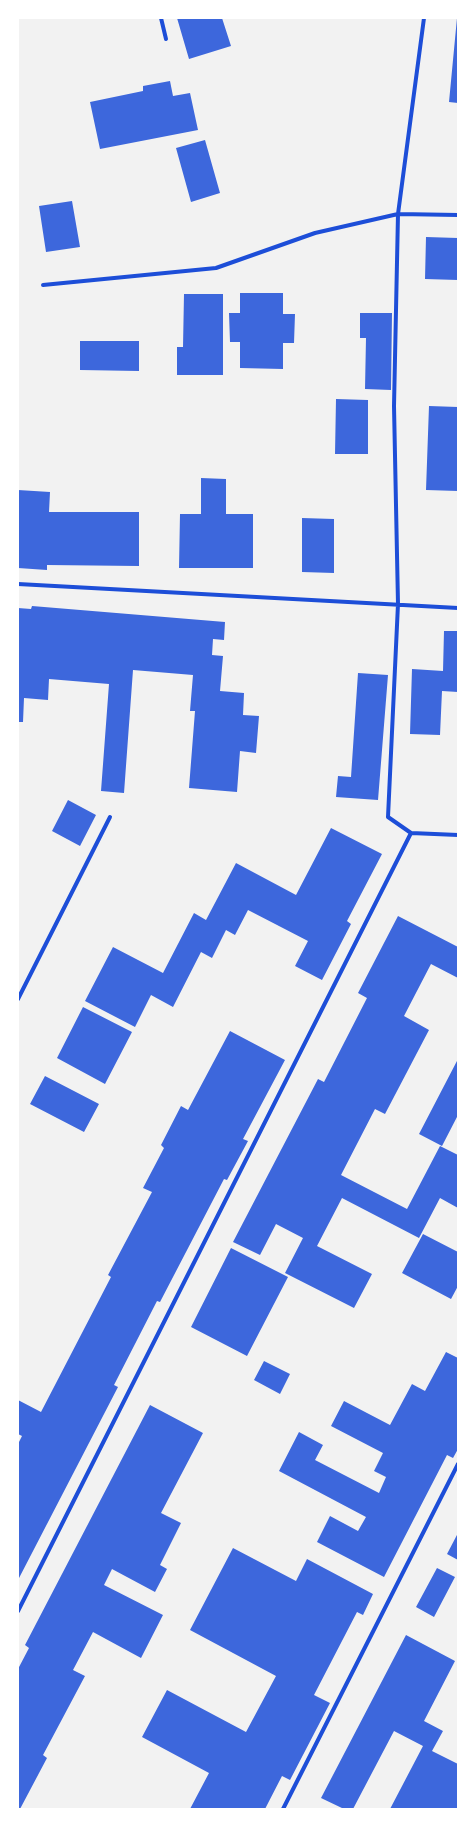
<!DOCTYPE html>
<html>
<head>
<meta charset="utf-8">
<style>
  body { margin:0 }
  #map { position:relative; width:476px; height:1827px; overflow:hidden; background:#f2f2f2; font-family:Raleway,sans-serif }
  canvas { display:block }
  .frame { position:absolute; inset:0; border:19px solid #fff; pointer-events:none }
</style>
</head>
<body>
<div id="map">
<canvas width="476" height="1827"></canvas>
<div class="frame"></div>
</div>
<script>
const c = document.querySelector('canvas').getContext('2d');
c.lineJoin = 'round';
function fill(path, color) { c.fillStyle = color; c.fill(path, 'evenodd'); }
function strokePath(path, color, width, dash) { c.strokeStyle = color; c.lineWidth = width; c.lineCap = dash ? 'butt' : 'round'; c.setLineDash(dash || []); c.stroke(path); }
fill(new Path2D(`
  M177,18h45l9,28 -42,13z
  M457,18h1v85l-9,-1z
  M170,81l3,15 17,-3 8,37 -98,19 -10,-47 53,-11v-5z
  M205,140l15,53 -29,9 -15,-54z
  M72,201l8,46 -34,5 -7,-46z
  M426,237l32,1v42l-33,-1z
  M240,293h43v21h12l-1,29h-11v26l-43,-1v-26h-10l-1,-29h11z
  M184,294h39v81h-46v-28h6z
  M360,313h32l-1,77 -26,-1 1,-51h-6z
  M80,341h59v30l-59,-1z
  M336,399l32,1v54h-33z
  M429,406l29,1v84l-32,-1z
  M201,478l25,1v35h27v54h-74l1,-54h21z
  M18,490l32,2 -1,20h90v54l-92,-1v5l-29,-2z
  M302,518l32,1v54l-32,-1z
  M32,606l193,16 -1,18 -11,-1 -1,16 11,1 -3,35 24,2 -1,22 16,1 -3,37 -16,-2 -3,41 -48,-4 6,-77h-5l3,-36 -60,-5 -9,123 -23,-2 8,-107 -60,-5 -1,21 -24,-2 -1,24h-5v-114l13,1z
  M444,631h14v61l-16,-1 -2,44 -30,-1 2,-65 31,2z
  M358,673l30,2 -10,125 -42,-3 2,-21 13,1z
  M68,800l28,15 -16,31 -28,-15z
  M331,828l51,26 -35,67 4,3 -29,56 -27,-14 13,-25 -60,-31 -13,25 -9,-5 -14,28 -11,-6 -28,55 -22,-12 -16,32 -50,-26 28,-54 50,26 31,-60 12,7 30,-57 60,32z
  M398,916l60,31v31l-27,-14 -27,52 25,14 -44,84 -10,-5 -34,66 66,34 33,-63 18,9v53l-18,-10 -21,40 -77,-40 -25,48 55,28 -18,34 -69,-35 18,-35 -27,-14 -16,31 -27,-13 85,-163 6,3 43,-84 -9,-5z
  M83,1007l49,25 -27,52 -48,-26z
  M230,1031l55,29 -42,79 5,2 -21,39 -3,-1 -64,123 -3,-1 -43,84 4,2 -100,193v-136l4,-8 -4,-2v-34l23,12 70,-135 -3,-2 44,-83 -9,-4 21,-40 -3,-3 20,-39 7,4z
  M458,1059v56l-16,31 -23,-12z
  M45,1076l54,28 -15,28 -54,-28z
  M423,1234l35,18v34l-7,13 -49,-26z
  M231,1248l57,29 -41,79 -56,-29z
  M446,1352l12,6v91l-5,9 -6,-3 -63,122 -67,-35 13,-26 28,15 8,-14 -87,-46 20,-39 24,13 -8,15 64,33 7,-16 -12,-6 9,-18 -52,-27 13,-25 46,24 22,-41 13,7z
  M264,1361l26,13 -10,20 -26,-14z
  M150,1405l53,28 -42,80 20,10 -21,42 7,4 -12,23 -43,-23 -8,16 59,30 -22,43 -48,-26 -20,38 12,6 -42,79 4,3 -27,51h-2v-140l11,-21 -4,-3z
  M458,1533v27l-11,-6z
  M233,1548l63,33 11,-22 66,35 -10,21 -6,-3 -43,83 16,8 -40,77 -8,-4 -17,33h-75l19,-36 -67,-36 25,-47 79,42 30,-56 -86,-46z
  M437,1568l18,9 -21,40 -18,-10z
  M406,1635l49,26 -31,60 19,10 -11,20 26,13v45h-68l33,-63 -29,-15 -41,78h-9l-23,-11z`), '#3d67dc');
strokePath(new Path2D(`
  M161,18l5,21
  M424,18l-26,196 -4,192 4,198 -10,213 23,16 47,2
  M43,285l173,-17 99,-35 83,-19 60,1
  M18,584l440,24
  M18,999l92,-182
  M18,1611l393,-778
  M283,1809l175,-345`), '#1d4ed8', 4);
</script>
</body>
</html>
